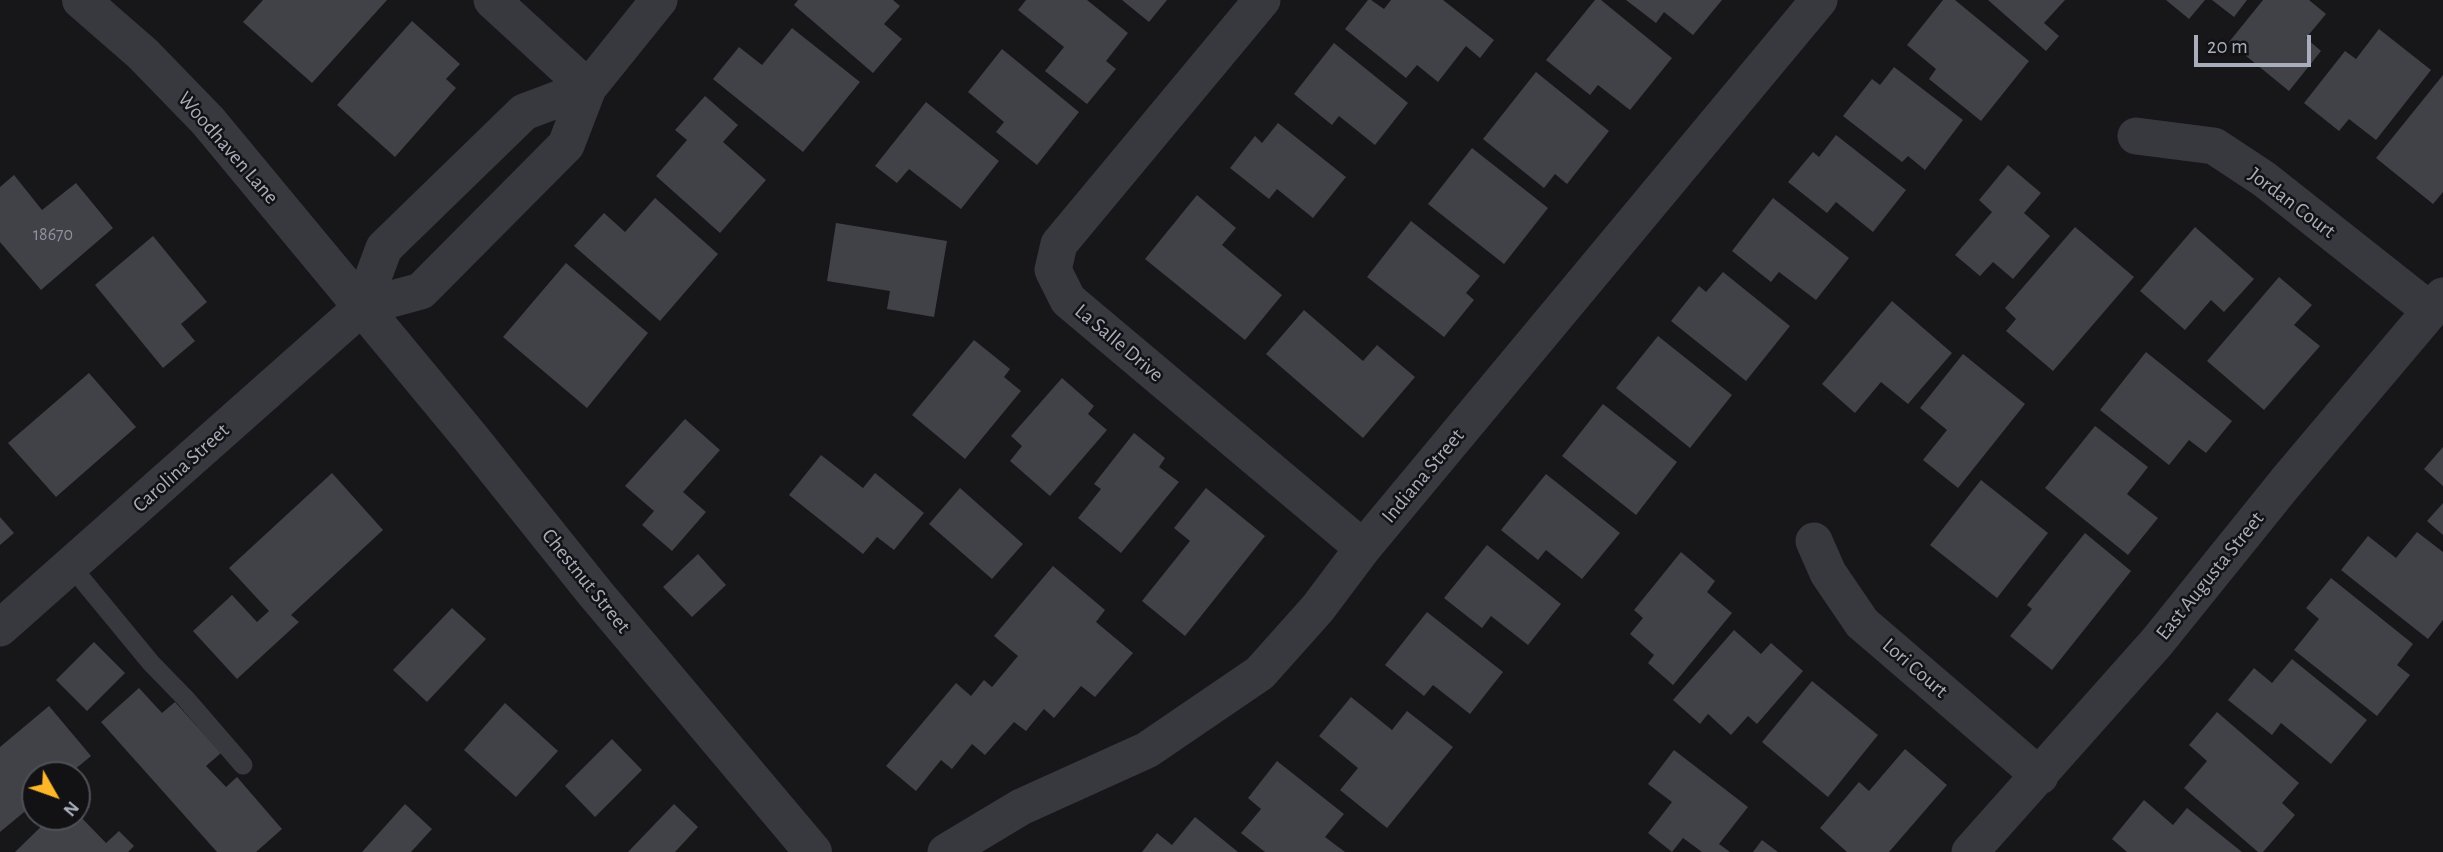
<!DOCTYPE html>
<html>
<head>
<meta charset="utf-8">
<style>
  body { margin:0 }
  #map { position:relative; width:2443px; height:852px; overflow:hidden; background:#17171a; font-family:"Alegreya Sans",sans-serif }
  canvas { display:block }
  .north { position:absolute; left:21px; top:761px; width:70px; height:70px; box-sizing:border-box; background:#121215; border:2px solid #4e5057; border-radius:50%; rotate:130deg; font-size:19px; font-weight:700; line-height:28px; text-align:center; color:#a8aebb }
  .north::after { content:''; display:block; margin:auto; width:24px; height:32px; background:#ffb72a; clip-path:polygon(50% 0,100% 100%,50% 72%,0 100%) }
  .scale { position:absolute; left:2194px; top:35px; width:117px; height:32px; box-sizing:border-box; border:4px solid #a8aebb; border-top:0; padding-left:9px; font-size:21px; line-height:24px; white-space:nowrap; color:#a8aebb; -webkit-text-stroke:5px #121215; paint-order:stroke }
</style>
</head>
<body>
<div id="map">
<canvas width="2443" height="852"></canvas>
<div class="north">N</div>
<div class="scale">20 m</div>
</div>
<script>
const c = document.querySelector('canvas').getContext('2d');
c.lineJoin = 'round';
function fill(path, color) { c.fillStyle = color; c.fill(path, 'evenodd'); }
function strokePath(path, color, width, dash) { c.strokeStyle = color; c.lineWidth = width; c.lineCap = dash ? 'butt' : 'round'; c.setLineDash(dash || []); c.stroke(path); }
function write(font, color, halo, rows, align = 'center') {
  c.font = font + ' "Alegreya Sans",sans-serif'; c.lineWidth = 5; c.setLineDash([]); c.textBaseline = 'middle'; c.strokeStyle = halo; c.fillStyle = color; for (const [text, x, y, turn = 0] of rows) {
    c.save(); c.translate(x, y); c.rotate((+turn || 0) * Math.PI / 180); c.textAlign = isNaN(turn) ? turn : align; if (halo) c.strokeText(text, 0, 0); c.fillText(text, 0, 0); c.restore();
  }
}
fill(new Path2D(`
  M263,0h124l-75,83 -69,-61z
  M798,0h95l7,6 -16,18 18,15 -29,34 -79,-68z
  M1026,0h61l41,33 -22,28 10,8 -29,35 -42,-33 19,-24 -46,-37z
  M1122,0h45l-18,22z
  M1368,0h3l13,9 7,-9h52l51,40 -14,18 -14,-12 -28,36 -21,-17 -11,13 -61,-49z
  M1595,0h6l71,58 -42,52 -32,-25 -8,10 -44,-35z
  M1626,0h96l-29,35 -29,-23 -8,11z
  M1943,0h12l74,61 -48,60 -52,-42 7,-10 -29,-24z
  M1988,0h77l-21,23 15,13 -13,15z
  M2166,0h39l-16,19z
  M2212,0h35l-13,17z
  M2263,0h46l17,14 -20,24 15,13 -32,40 -60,-49z
  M412,21l48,43 -14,15 10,9 -61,69 -58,-52z
  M792,28l68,54 -57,70 -90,-73 26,-32 23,18z
  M2379,29l52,41 -55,70 -27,-21 -10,12 -35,-28 41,-52 11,8z
  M1334,43l74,60 -33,42 -36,-29 -7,9 -38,-31z
  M1002,49l77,63 -42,53 -41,-33 8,-10 -36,-30z
  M1894,67l69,53 -38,50 -17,-14 -6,6 -59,-46 29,-37 8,6z
  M1536,72l73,59 -42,53 -12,-10 -11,14 -61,-49z
  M2443,75v117l-10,12 -57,-46z
  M705,96l33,29 -15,17 43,38 -46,53 -64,-57 31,-36 -12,-10z
  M926,102l73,59 -38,48 -52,-40 -12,14 -22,-17z
  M1278,123l68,54 -33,41 -36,-29 -8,10 -39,-31 25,-32 7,7z
  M1836,135l70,55 -33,42 -37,-30 -9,11 -39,-31 25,-30 6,5z
  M1472,148l76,60 -44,56 -76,-60z
  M2008,165l33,28 -17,20 26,23 -37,43 -20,-17 -13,14 -25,-21 37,-43 -13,-12z
  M14,175l28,35 34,-27 37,45 -72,62 -41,-48v-55z
  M1197,195l39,33 -14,17 60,50 -37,45 -100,-81z
  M655,198l63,56 -58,67 -86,-75 30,-33 21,19z
  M1773,198l76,60 -33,42 -37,-28 -8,10 -39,-31z
  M1411,221l69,55 -14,17 8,7 -30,37 -77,-60z
  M836,223l111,18 -13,76 -47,-8 3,-18 -63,-10z
  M2075,227l59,50 -81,94 -47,-40 10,-12 -11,-11z
  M2195,227l59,52 -30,33 -13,-12 -26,30 -45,-39z
  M153,236l54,66 -26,22 14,17 -32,27 -68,-83z
  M566,263l82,70 -61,75 -84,-71z
  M1723,272l67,54 -44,55 -75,-60 28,-35 7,6z
  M2279,277l33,28 -18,20 26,21 -56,64 -57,-49z
  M1892,301l60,52 -44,51 -27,-22 -26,31 -33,-29z
  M1304,310l59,51 14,-16 38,32 -52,61 -97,-84z
  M1658,336l74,59 -42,53 -74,-60z
  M974,340l36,29 -6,8 17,14 -56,68 -53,-44z
  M2146,352l86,69 -26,32 -17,-13 -20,25 -69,-55z
  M1963,354l62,50 -67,84 -35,-28 24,-30 -27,-22z
  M89,373l47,54 -80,70 -48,-54z
  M1062,378l32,28 -6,8 19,16 -57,66 -40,-35 12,-15 -11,-10z
  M1603,404l74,58 -41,53 -74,-59z
  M685,419l35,31 -37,42 23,20 -34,39 -30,-26 12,-14 -29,-25z
  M2095,426l53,41 -21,27 31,24 -30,37 -83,-67z
  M1134,433l31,25 -6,9 20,15 -58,71 -43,-35 23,-29 -7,-5z
  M2443,447v39l-19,-17z
  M821,455l42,33 12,-15 49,40 -30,37 -17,-13 -14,17 -74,-59z
  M332,473l51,57 -92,85 8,7 -62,57 -44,-48 39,-36 25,27 12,-11 -40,-43z
  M1546,474l74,59 -38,46 -36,-29 -8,10 -37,-30z
  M1981,480l67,53 -51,65 -67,-53z
  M960,488l63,56 -31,35 -63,-55z
  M1206,488l59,48 -80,100 -43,-35 48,-60 -16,-13z
  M2443,503v32l-16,-14z
  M0,517l14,16 -14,12z
  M2417,532l26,20v68l-15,19 -87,-69 27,-34 28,22z
  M2085,533l46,38 -79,99 -42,-34 22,-27 -5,-4z
  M1487,545l74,59 -33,41 -37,-29 -9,12 -38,-30z
  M1681,552l34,29 -8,11 25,21 -59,72 -25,-22 6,-8 -24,-21 13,-16 -9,-8z
  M698,554l28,31 -34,32 -29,-30z
  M1053,566l52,44 -9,12 37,31 -38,44 -14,-11 -27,32 -10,-9 -18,22 -12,-9 -29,33 -13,-11 -20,25 -11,-9 -25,31 -30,-25 70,-83 15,13 13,-16 8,7 26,-31 -24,-20z
  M2331,578l82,66 -16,21 13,10 -33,41 -83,-66 25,-31 -13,-11z
  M452,608l34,31 -59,63 -34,-32z
  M1427,612l76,60 -33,42 -37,-29 -9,11 -39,-31z
  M1734,630l27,24 10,-11 32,28 -46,53 -9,-8 -17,19 -23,-21 -8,10 -27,-24z
  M94,642l31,31 -38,38 -31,-31z
  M2292,659l75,61 -36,44 -50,-41 -9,12 -44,-35 26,-32 18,15z
  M1812,681l66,54 -50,62 -66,-55z
  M139,688l23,25 13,-11 46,51 -15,13 20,21 11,-10 45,52 -26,23h-39l-116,-130z
  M1351,697l41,33 15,-19 46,36 -66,81 -47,-38 18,-22 -39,-32z
  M505,703l53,48 -42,46 -52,-47z
  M49,706l42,50 -23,19h-33v28l-35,29v-85z
  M2217,712l82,71 -17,20 13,12 -32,37h-5l-74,-64 23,-27 -18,-16z
  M612,739l30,31 -47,47 -30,-31z
  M1905,749l42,36 -58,67h-42l-27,-24 39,-46 10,9z
  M1674,750l74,57 -29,37 11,8h-28l-19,-14 -11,14 -24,-19 24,-31 -24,-18z
  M1277,761l67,53 -19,23 20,15h-80l-24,-19 20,-24 -13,-11z
  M2144,800l29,25 14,-17 55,44h-115l-15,-13z
  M405,804l27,25 -21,23h-49z
  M674,804l24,23 -23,25h-47z
  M77,813l29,30 13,-12 15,15 -6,6h-113l36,-35h26z
  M1195,817l43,35h-96l15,-19 15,12z
  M1762,840l16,12h-25z`), '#414247');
strokePath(new Path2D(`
  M71,566l80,97 35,36 57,66`), '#38393f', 19);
strokePath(new Path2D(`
  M492,0l96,88
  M1262,0l-203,244 -6,26 15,30 295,248
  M2136,136l78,10 50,33 167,132
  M362,307l22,-59 140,-136 64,-24
  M1814,541l14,32 34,50 178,153
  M0,628l362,-321 59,-16 145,-146 22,-57 71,-88
  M946,852l75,-45 126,-57 113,-77 58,-65 45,-60 456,-548
  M1970,852l187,-210 129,-160 157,-186`), '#38393f', 37);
strokePath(new Path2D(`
  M81,0l62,54 65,67 262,316 125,156 218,259`), '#38393f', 38);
write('18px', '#8e939e', null, [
  ["18670",53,235]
]);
write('21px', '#a8aebb', '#121215', [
  ["Woodhaven Lane",228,148,49],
  ["Jordan Court",2292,203,37],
  ["La Salle Drive",1119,343,40],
  ["Carolina Street",181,468,-42],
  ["Indiana Street",1423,476,-50],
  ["East Augusta Street",2210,576,-51],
  ["Chestnut Street",586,581,51],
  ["Lori Court",1915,668,41]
]);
</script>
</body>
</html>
